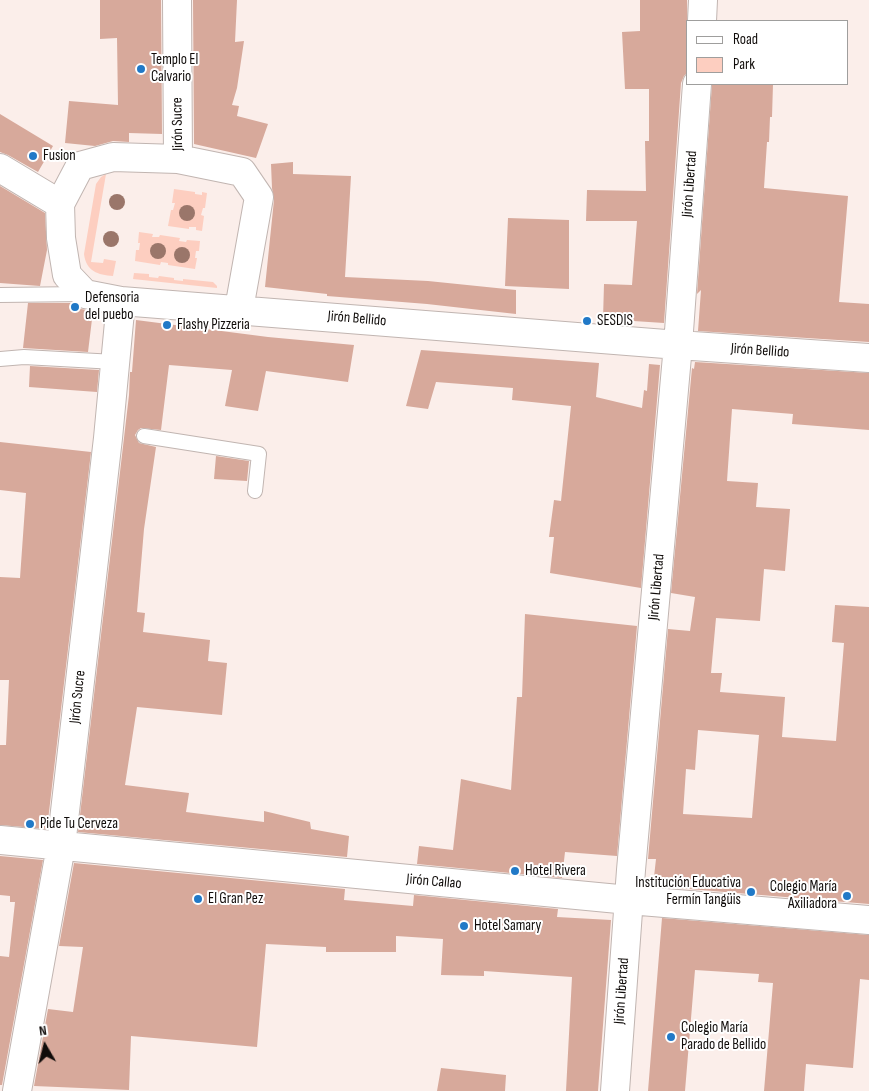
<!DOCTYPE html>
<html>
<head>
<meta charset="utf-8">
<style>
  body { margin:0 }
  #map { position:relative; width:869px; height:1091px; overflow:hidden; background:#fbeeea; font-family:"Sofia Sans Condensed",sans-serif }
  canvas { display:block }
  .legend { position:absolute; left:686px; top:20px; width:162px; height:65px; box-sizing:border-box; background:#fff; border:1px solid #9f9e9d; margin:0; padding:6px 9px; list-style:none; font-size:15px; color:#100c0a }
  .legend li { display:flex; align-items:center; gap:10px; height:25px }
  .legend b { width:25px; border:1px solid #9f9e9d }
  .north { position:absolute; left:20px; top:1021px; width:50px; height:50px; -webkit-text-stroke:4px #fff; paint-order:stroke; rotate:352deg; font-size:14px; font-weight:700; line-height:20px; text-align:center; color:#100c0a }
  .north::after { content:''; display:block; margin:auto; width:18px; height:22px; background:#100c0a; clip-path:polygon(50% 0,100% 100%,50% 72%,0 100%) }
</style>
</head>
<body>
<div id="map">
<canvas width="869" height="1091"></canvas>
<ul class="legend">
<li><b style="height:6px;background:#fff"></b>Road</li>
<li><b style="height:14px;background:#fdcec0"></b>Park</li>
</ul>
<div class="north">N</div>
</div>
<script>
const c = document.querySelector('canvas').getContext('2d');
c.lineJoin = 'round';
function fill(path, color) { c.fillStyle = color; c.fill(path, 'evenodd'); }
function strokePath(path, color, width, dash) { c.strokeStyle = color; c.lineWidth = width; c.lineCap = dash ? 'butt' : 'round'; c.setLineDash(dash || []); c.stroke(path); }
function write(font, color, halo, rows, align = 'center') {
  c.font = font + ' "Sofia Sans Condensed",sans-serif'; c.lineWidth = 4; c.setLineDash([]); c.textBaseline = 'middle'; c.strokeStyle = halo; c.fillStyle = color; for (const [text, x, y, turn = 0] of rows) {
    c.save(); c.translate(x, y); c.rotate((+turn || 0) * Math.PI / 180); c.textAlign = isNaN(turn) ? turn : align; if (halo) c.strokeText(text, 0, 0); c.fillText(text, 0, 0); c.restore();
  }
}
fill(new Path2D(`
  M106,174l-15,88 12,1 1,-4 12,2 -3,15c-15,-1 -27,-5 -29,-22l12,-70 5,-7z
  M174,189l21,3v2l7,1v-3l5,1 -2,15h-2l-2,7 3,1 -2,15 -6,-1v-3h-7v2l-21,-3 3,-16h2l2,-7h-3z
  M139,232l14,2 -1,3h7l1,-2 20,3 -1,3 7,1 1,-2 13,1 -1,10h-3l-1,7h2l-2,11 -27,-4v-2l-7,-1 -1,3 -25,-4 1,-11h3l1,-7h-2z
  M134,273l15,1v3l9,1 1,-2 15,2v2l9,1v-2l30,3 4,4v2l-84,-9z`), '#fdcec0');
fill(new Path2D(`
  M100,0h61l1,134 -33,-1v9l-16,-1 -18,5 -30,-3 4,-42 49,4 -1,-67 -17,1z
  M193,0h44l-2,42 9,-1 -7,47 -5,17 7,1 -2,10 31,8 -12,34 -62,-14z
  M640,0h47l1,72 -4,4 -3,7 -17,240 -61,-4 1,-35 28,1 5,-64h-51l1,-31 59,1 -1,-50h4v-52h-24l-3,-57 18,-1z
  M712,84h61l-1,33h-2l-1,25h-2l-3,46 84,8 -9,106 30,2v38l-171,-11 3,-41 -4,4z
  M0,114l53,32 -15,26 -30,-17 -8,-3z
  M293,162v12l58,2 -6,101 83,4 88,9v24l-89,-10 -100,-8v-2l-62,-7 9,-87 -2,-12 -1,-24z
  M0,186l45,27 2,37 -7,36 -40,-3z
  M508,218l61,2v69l-64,-3z
  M28,303h44l9,6 12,2 -5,41 -65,-4z
  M136,320l132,17 86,8 -6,37 -82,-11 -8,40 -33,-5 7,-36 -63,-5 -8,65 -20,-2 -3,2 -3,5 4,8 17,4 -12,82 -7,83 8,1 -2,19 67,8 -2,21 19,2 -5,52 -85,-8 -12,78 64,8 -3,19 78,10v-11l46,11 1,7 38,7 -2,21 -269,-25 51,-437 1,-23h2z
  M421,350l178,13 -3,34 46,11 2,-18 3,1 2,-27 11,1 -19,223 -91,-15 4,-36h-5l5,-37 7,1 10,-95 -59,-6 1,-12 -77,-6 -8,27 -22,-3z
  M695,362l174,11v57l-77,-6 1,-10 -61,-5 -5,72 31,2 -2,24 34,2 -5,62 -21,-2 -4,52 -44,-3 -5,55h11l-2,19 65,5 -3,40 54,4 8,-98 -12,-1 3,-37 34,2v297l-216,-18 3,-27h-8l20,-230 22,2 5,-34 -24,-4 21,-225 2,1zM698,730l61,5 -7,83 -69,-4 3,-45 9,1z
  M30,366l69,4 -2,22 -68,-5z
  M0,442l91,10 -44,377 -47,-4v-80h6l3,-65h-9v-103l20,1 6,-85 -26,-3z
  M216,456l33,5 -2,20 -33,-2z
  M525,614l112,12 -20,230 -52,-4 -3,26 -145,-14 2,-18 34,4 8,-71 50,11 6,-93h5z
  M0,856l43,4 -41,225h-2v-129l9,1 6,-55h-5v-6l-10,-1z
  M74,863l271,26 -1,11 69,6 1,-11 144,14 -1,8 54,3 -13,171h-32l6,-114 -88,-6v5l-43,-1 2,-36 -47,-3v16h-70v-5l-60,-3 -9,103 -126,-11 -2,54 -95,-4 14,-77 25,3 10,-65 -24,-1z
  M662,918l207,17v45l-9,-1 -7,89 -47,-4 -2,27h-40l9,-108 -15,-1 1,-8 -64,-4 -10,121h-37z
  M441,1068l65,7 -1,16h-68z`), '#d7a99b');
const lane = new Path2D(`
  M0,295l84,-1
  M0,359l24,-2 91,5
  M144,436l115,18 -4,37`);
const street = new Path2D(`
  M177,0l1,159
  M702,21l1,-21
  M0,168l60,36
  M239,309l20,-112 -17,-25 -64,-13 -65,-2 -33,9 -20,38 1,34 6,37 18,19 36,7 557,44 191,13
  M0,840l629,60 240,20
  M17,1091l44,-245 47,-408 13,-137
  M615,1091l16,-221 47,-525 19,-261`);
strokePath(lane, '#c1b5b1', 16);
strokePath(street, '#c1b5b1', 30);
strokePath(lane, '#fff', 14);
strokePath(street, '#fff', 28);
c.fillStyle = '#9a766a';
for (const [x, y] of [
  [117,202],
  [187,213],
  [111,239],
  [158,251],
  [182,255]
]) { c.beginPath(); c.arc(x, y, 8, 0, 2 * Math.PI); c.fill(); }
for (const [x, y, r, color] of [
  [141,69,5,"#2179c7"],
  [33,156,5,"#2179c7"],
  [75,307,5,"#2179c7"],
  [587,321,5,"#2179c7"],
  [167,325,5,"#2179c7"],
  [30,824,5,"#2179c7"],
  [515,871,5,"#2179c7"],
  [751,892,5,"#2179c7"],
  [847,896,5,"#2179c7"],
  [198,899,5,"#2179c7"],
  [464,926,5,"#2179c7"],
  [671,1037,5,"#2179c7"]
]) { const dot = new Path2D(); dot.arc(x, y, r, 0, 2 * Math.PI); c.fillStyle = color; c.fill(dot); strokePath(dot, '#fff', 2); }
write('15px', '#100c0a', '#fff', [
  ["Templo El",151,60],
  ["Calvario",151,77],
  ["Fusion",43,156],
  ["Defensoria",85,298],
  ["del puebo",85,315],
  ["SESDIS",597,321],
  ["Flashy Pizzeria",177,325],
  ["Pide Tu Cerveza",40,824],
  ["Hotel Rivera",525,871],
  ["Institución Educativa",741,883,"right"],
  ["Fermín Tangüis",741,900,"right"],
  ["Colegio María",837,887,"right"],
  ["Axiliadora",837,904,"right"],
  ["El Gran Pez",208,899],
  ["Hotel Samary",474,926],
  ["Colegio María",681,1028],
  ["Parado de Bellido",681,1045]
], 'left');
write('15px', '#100c0a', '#fff', [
  ["Jirón Sucre",178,124,-91],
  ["Jirón Libertad",690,184,-86],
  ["Jirón Bellido",357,319,5],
  ["Jirón Bellido",760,351,4],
  ["Jirón Libertad",657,587,-85],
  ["Jirón Sucre",78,697,-84],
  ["Jirón Callao",434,882,5],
  ["Jirón Libertad",622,991,-86]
]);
</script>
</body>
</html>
